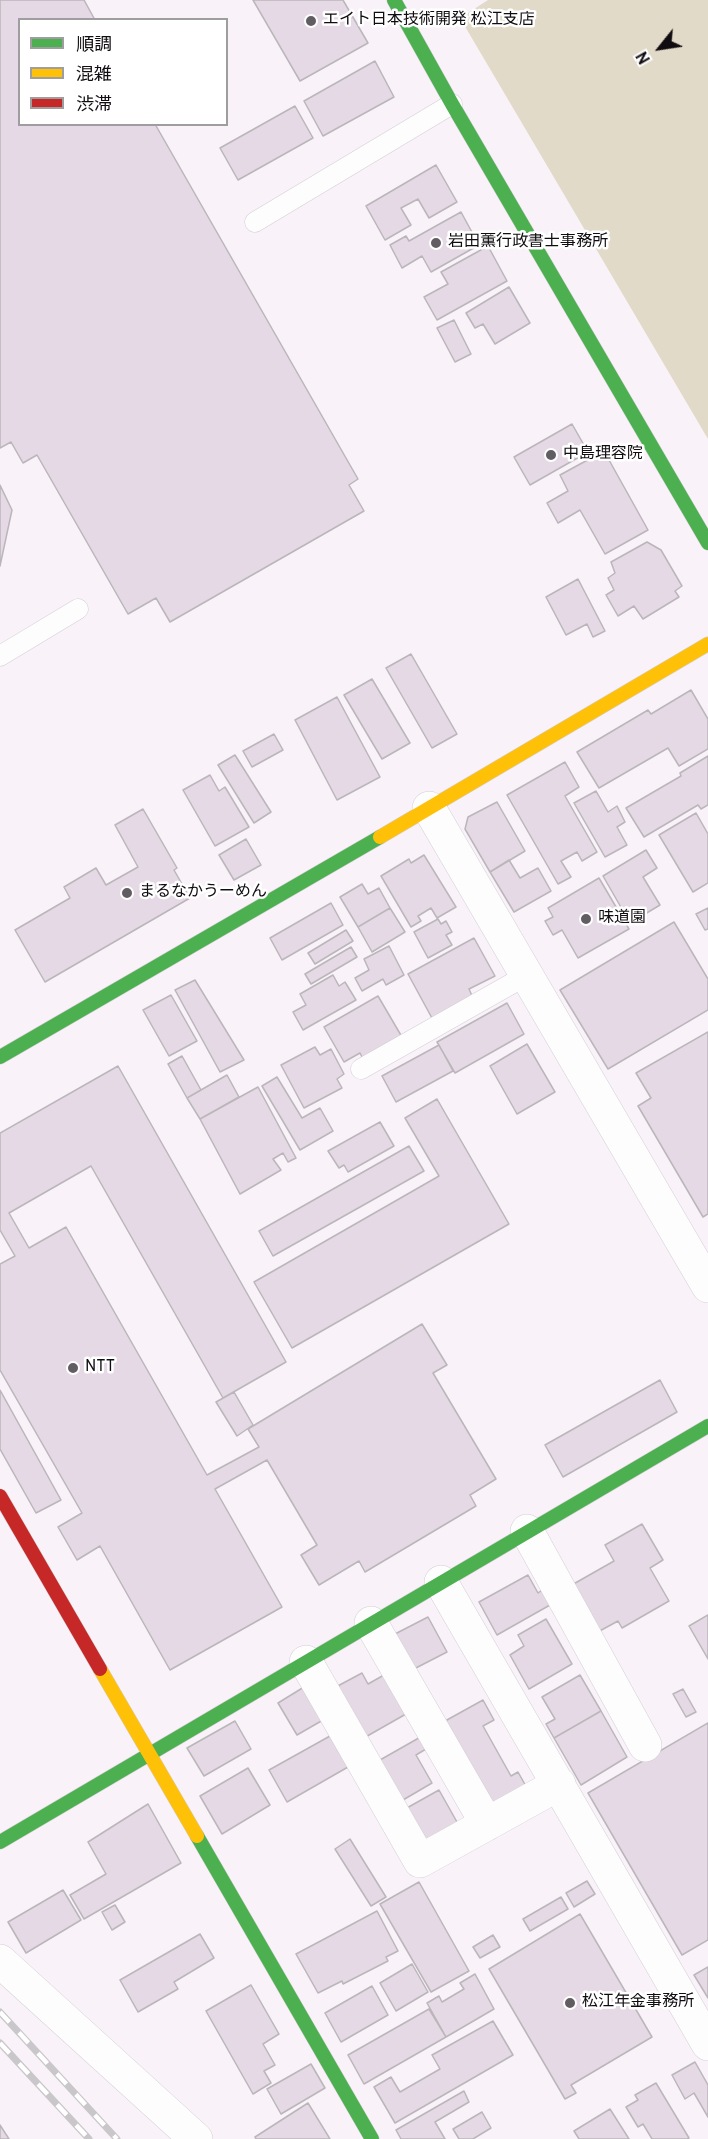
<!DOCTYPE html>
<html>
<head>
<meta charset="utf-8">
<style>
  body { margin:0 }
  #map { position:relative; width:708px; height:2139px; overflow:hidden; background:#f9f3f9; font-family:Overpass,"Noto Sans JP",sans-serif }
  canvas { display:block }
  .legend { position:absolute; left:18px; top:18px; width:210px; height:108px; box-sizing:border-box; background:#fff; border:2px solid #9f9e9f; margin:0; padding:8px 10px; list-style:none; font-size:18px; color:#100c10 }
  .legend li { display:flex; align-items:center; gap:12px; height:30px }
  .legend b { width:30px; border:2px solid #9f9e9f }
  .north { position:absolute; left:630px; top:18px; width:60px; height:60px; -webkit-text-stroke:4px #fff; paint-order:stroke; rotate:240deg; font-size:16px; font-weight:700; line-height:24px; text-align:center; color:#100c10 }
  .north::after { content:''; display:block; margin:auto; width:21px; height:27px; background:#100c10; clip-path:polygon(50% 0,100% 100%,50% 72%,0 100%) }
</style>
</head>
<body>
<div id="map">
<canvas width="708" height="2139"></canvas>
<ul class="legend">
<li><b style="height:8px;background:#4caf50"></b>順調</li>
<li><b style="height:8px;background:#ffc107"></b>混雑</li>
<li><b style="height:8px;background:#c62828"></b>渋滞</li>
</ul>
<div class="north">N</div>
</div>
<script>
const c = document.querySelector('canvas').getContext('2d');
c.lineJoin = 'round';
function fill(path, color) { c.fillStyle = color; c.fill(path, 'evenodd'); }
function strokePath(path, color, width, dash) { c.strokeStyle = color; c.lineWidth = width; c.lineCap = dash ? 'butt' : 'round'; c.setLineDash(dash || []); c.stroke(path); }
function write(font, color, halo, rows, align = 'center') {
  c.font = font + ' Overpass,"Noto Sans JP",sans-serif'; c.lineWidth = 5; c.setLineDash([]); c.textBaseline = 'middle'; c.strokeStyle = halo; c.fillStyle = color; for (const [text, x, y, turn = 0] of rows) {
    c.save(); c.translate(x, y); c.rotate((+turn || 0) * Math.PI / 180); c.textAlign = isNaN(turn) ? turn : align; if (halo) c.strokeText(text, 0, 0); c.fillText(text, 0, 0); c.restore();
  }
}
fill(new Path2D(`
  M488,0h220v439l-248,-421z`), '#e1dac8');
const building = new Path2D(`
  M0,0h84l11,20h-75v104h135l203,355 -9,6 15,26 -194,111 -14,-24 -28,16 -91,-159 -14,8 -12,-21 -11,6z
  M253,0h90l25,43 -68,38z
  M375,61l19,36 -71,39 -19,-35z
  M295,106l18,32 -75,42 -18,-32z
  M436,165l21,37 -28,16 -11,-19 -17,9 10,17 -26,15 -19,-34z
  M461,212l18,33 -48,27 -9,-16 -20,12 -12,-23 16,-9 3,5z
  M488,246l19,35 -70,39 -13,-23 24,-13 -7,-12z
  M509,287l21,36 -35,21 -12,-20 -8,4 -9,-15z
  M454,320l17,34 -16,8 -18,-34z
  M572,424l16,28 -58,33 -16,-28z
  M604,451l44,79 -43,24 -25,-44 -22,13 -11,-20 21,-12 -8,-16z
  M0,485l12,25 -12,56z
  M647,542l14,8 21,36 -7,5 4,6 -36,22 -9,-13 -16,10 -12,-21 8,-5 -6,-12 7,-5 -4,-11z
  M578,579l27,52 -12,6 -6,-13 -21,11 -20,-38z
  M411,654l46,80 -25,14 -46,-80z
  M372,679l38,64 -28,16 -38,-64z
  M691,690l17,29v30l-29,17 -11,-18 -69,40 -22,-36 71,-42 3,4z
  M337,697l43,80 -43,23 -42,-80z
  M274,734l9,16 -31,17 -9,-16z
  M235,755l36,57 -17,11 -36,-58z
  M708,756v49l-7,4 -3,-4 -54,32 -18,-29 55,-32 -1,-3z
  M565,762l14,25 -14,9 32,56 -15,9 -5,-9 -16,9 10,16 -13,7 -51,-89z
  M210,775l9,16 6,-4 24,40 -34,19 -32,-56z
  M596,791l12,21 9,-6 8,16 -8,5 10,18 -22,12 -31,-54z
  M497,802l28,49 -35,21 -25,-43 3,-12z
  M143,809l34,59 -3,2 16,28 -145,84 -30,-52 55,-32 -6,-11 32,-19 10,17 32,-18 -23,-42z
  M696,813l12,21v49l-15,9 -34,-57z
  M246,839l15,26 -27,15 -15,-25z
  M646,850l11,18 -14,9 17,28 -30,18 -27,-47z
  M424,855l32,52 -19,11 -6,-10 -13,8 3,5 -10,6 -30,-51 28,-17 2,4z
  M509,860l11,18 18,-10 13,23 -37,21 -24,-40z
  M599,878l30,51 -51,29 -16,-28 -9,5 -8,-14 8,-4 -5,-9z
  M362,884l6,10 11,-6 11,20 -32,19 -18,-30z
  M331,903l12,22 -61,35 -12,-22z
  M390,908l15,24 -33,20 -14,-25z
  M708,908v21l-3,1 -9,-16z
  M438,919l3,5 5,-3 6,11 -6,3 6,10 -24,13 -14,-26z
  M674,922l34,57v31l-100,59 -48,-79z
  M346,930l7,11 -38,23 -7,-11z
  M474,938l21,38 -26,13 4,9 -40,22 -25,-46z
  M389,946l15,29 -18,10 -3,-6 -21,12 -7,-13 14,-8 -5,-11z
  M351,947l6,10 -46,27 -6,-10z
  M333,975l6,11 6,-4 11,18 -53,30 -10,-18 13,-7 -6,-11z
  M195,980l49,80 -24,12 -45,-82z
  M171,995l26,46 -28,15 -26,-46z
  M378,996l24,41 -39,22 -3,-6 -16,9 -20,-35z
  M507,1003l17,31 -69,39 -18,-31z
  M708,1032v182l-5,3 -65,-111 13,-8 -15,-25z
  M527,1044l28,48 -38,22 -27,-48z
  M439,1045l14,26 -57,31 -14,-26z
  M315,1047l5,8 11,-6 13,25 -7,5 5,9 -38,20 -23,-43z
  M182,1056l19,34 -14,8 -19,-34z
  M118,1066l168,296 -63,36 -132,-232 -82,47 20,35 37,-21 141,248 52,-28 -11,-18 174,-105 25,41 -14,8 63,106 -26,16 6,11 -111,66 -6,-11 -40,24 -18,-30 16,-10 -50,-85 -52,29 67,118 -112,63 -70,-124 -23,14 -19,-33 24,-14 -82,-143v-106l15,-8 -15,-26v-97z
  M227,1075l12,22 -39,22 -13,-21z
  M277,1077l25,41 18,-10 13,23 -33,19 -38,-64z
  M258,1087l38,71 -8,4 -5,-9 -10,6 8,11 -41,24 -40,-75z
  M437,1099l72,125 -217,124 -38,-66 185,-106 -34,-58z
  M380,1122l14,24 -46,26 -4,-7 -5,3 -11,-17z
  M409,1146l15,25 -151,85 -14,-25z
  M660,1380l17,32 -114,65 -18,-32z
  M0,1390l61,110 -25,13 -36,-64z
  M234,1392l19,33 -16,11 -21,-34z
  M642,1524l21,36 -13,8 19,33 -47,27 -4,-7 -22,12 -26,-47 44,-25 -9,-16z
  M528,1575l10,18 4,-3 8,15 -53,30 -18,-33z
  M708,1615v44l-19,-33z
  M428,1617l19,35 -35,18 -19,-35z
  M546,1619l26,45 -43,25 -19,-34 14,-9 -6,-11z
  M362,1673l6,11 16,-9 22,39 -44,25 -28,-51z
  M580,1675l21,36 -47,27 -8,-14 9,-5 -13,-22z
  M304,1687l19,33 -26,15 -19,-32z
  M683,1689l13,23 -10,5 -13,-23z
  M483,1700l11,20 -11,6 28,50 7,-4 9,16 -42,24 -49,-86z
  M601,1711l26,46 -46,28 -27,-47z
  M235,1721l16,28 -47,27 -17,-28z
  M708,1723v217l-26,15 -94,-162z
  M424,1735l7,11 -15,9 16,28 -29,17 -23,-40z
  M330,1736l18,31 -61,35 -18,-32z
  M248,1768l22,37 -48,29 -22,-38z
  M439,1790l18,32 -30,25 -22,-38z
  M148,1804l33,59 -97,56 -14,-24 36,-21 -18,-32z
  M350,1839l36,58 -15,9 -36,-57z
  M587,1881l8,13 -21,13 -8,-14z
  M419,1882l50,89 -38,21 -51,-88z
  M63,1890l18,30 -55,33 -18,-31z
  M561,1897l7,12 -38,22 -7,-12z
  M115,1905l10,17 -13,8 -10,-18z
  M377,1911l21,40 -12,6 2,4 -45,23 -1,-3 -24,12 -22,-39z
  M580,1914l72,123 -81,48 5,8 -11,6 -76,-130z
  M200,1934l14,24 -40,24 4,7 -40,23 -18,-32z
  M493,1935l7,12 -20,11 -7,-11z
  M412,1964l16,28 -32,19 -16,-28z
  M708,1967v31l-14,-23z
  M475,1974l19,35 -48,28 -19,-34 12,-7 3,6 22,-13 -4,-6z
  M251,1985l28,49 -16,10 12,21 -11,6 7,12 -18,11 -47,-83z
  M372,1986l16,29 -47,27 -16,-29z
  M429,2009l17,28 -82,47 -16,-29z
  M493,2021l20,34 -118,68 -21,-36 17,-10 9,15 40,-23 -8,-14z
  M695,2062l13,23v32l-14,-24 -9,6 -13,-24z
  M311,2064l14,24 -44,26 -14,-25z
  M656,2083l33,55 -2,1h-35l-9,-15 -5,3 -12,-20 12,-7 -3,-5z
  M464,2091l5,11 -34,20 10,17h-44l-5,-9z
  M308,2103l22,36h-74l-1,-2z
  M610,2109l19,30h-50l-5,-8z
  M482,2112l9,16 -18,11h-14l-6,-10z
  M0,2125l9,14h-9z`);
fill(building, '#e4d9e4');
strokePath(building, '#bab6ba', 1.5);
const lane = new Path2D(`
  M255,222l197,-118
  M0,656l78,-47
  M361,1069l166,-94`);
const street = new Path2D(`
  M429,808l279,478
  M527,1531l118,214
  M441,1582l267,462
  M371,1623l116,201
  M306,1662l114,199 139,-77
  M0,1961l196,178`);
const fast = new Path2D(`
  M394,0l58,104 256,439
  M0,1057l380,-220
  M197,1836l175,303
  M0,1842l708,-416`);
const slow = new Path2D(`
  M380,837l328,-193
  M100,1669l97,167`);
const jam = new Path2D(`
  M0,1496l100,173`);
strokePath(lane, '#d3cfd3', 21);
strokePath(street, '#d3cfd3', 34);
strokePath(fast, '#d3cfd3', 15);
strokePath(slow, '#d3cfd3', 15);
strokePath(jam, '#d3cfd3', 15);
strokePath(lane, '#fefdfe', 20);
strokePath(street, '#fefdfe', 33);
strokePath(fast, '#4caf50', 14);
strokePath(slow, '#ffc107', 14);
strokePath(jam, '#c62828', 14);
const rail = new Path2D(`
  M0,2012l117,127
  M0,2043l89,96`);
strokePath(rail, '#c9c7c9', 7);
strokePath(rail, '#fff', 4.5, [14]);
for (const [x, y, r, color] of [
  [311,21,6,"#625d62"],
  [436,243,6,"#625d62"],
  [551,455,6,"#625d62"],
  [127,893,6,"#625d62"],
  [586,919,6,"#625d62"],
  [73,1368,6,"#625d62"],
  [570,2003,6,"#625d62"]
]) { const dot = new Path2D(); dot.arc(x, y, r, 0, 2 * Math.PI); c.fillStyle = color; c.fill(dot); strokePath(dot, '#fff', 2); }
write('16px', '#100c10', '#fff', [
  ["エイト日本技術開発 松江支店",323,21],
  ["岩田薫行政書士事務所",448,243],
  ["中島理容院",563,455],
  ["まるなかうーめん",139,893],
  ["味道園",598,919],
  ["NTT",85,1368],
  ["松江年金事務所",582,2003]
], 'left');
</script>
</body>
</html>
